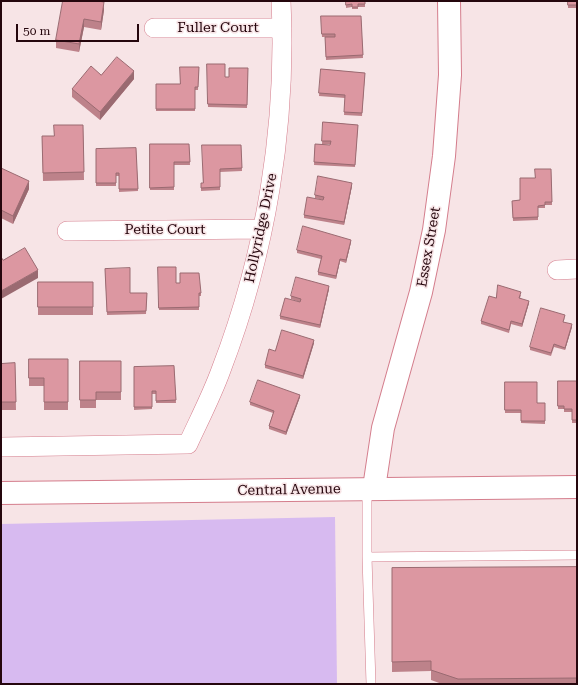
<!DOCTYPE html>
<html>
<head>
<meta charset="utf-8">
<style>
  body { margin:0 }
  #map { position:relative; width:578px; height:685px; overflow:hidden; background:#f7e4e6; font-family:"Roboto Serif",serif }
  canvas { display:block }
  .frame { position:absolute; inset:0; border:2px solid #25060d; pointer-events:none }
  .scale { position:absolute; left:16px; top:24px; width:123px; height:18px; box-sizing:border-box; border:2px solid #25060d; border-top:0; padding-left:5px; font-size:12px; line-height:14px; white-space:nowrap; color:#25060d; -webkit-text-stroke:3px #f7e4e6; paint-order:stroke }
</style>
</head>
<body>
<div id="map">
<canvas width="578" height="685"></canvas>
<div class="frame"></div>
<div class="scale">50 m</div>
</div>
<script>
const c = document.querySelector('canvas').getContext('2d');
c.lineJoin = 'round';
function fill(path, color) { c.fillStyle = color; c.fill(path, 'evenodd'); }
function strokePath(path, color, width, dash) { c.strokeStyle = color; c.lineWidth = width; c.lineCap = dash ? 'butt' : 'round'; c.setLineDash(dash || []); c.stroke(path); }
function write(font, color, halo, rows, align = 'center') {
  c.font = font + ' "Roboto Serif",serif'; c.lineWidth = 3; c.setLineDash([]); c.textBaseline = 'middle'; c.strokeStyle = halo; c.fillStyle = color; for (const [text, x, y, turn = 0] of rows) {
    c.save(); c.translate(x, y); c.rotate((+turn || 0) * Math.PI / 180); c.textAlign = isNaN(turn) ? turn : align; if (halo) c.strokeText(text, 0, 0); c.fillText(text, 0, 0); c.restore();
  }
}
fill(new Path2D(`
  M335,517l2,167h-336v-160z`), '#d7baf0');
const service = new Path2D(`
  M367,488v69
  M371,684l-4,-127 210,-2`);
const minor = new Path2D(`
  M154,28h128
  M67,231l195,-2
  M557,270l20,-1
  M1,447l187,-3c11,-24 24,-49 33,-74 45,-117 66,-244 60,-369`);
const tertiary = new Path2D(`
  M374,488l9,-60 38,-136 13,-62 10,-74 6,-81 -1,-74`);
const secondary = new Path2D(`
  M1,493l576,-6`);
strokePath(service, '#d47d8c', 10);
strokePath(minor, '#d47d8c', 20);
strokePath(tertiary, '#d47d8c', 24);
strokePath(secondary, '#d47d8c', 24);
strokePath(service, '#fff', 9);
strokePath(minor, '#fff', 19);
strokePath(tertiary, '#fff', 22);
strokePath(secondary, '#fff', 22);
fill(new Path2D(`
  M63,1l41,9 -3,20 -17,-3 -5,25 -23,-4v-8z
  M346,1h19v6h-7v2h-6v-2l-6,1z
  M568,1h9v7h-9z
  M321,16h40l2,42 -37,2 -1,-23h10h-13z
  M207,64l18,13h4l19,-9 -1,40 -39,-1z
  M199,67l-1,23h-3v21h-39v-27h24z
  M321,69l44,4 -3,43 -18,-1 1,-17 -26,-2z
  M101,75l33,4 -34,41 -28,-23v-8z
  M323,122l35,3 -3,42 -41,-2 1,-21 15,1 1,-1h-9z
  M83,125l1,55 -41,1 -1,-45h12z
  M150,144h39l1,21h-16v25h-24z
  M241,145l1,26 -22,1v18l-19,1v-8h2z
  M136,148l2,43 -19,1v-16h-3v10h-20v-37z
  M1,168l28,21 -16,35 -12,-6z
  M551,169l1,36h-7v3h-7v12l-25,1 -1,-20 8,-1 15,-22z
  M352,186l-8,39 -40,-7v-3l19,-15 -8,-2v-3z
  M351,242l-5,21 -6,-2 -4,18 -18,-4v-3l3,-13 -24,-6v-3z
  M158,267l18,16 25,10v3h-2v14h-40z
  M105,269l25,24h17l-1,21 -39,1z
  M38,282h55v33h-55z
  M329,289l-9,39 -40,-9v-3l20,-14 -9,-3v-3z
  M521,295l-1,3 9,5 -7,24 -11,-3 -2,9 -28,-9v-3l15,-23z
  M565,318l-2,4 9,5 -7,23 -11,-3 -3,9 -21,-6v-3z
  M314,343l-11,36 -38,-11v-3l10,-14z
  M29,359h39v51h-24v-24h-15z
  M80,361h41v39h-25v8h-16z
  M15,363l1,47h-15v-46z
  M174,366l2,37h-20v-9h-4v15l-18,1v-43z
  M558,381h19v42h-5v-11h-8v-3h-6z
  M505,382l32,21h8v21l-24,-1v-10h-16z
  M300,397l-14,38 -17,-6v-3l4,-13 -23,-8v-3z
  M577,567v117h-135l-11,-4v-9l-39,1v-104z`), '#bd828a');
fill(new Path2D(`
  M104,2v8l-3,20v-8z
  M84,19v8l-5,25v-8z
  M134,71v8l-34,41v-8z
  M29,181v8l-16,35v-8z
  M352,183v3l-8,39v-3z
  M351,240v2l-5,21v-3z
  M340,259v2l-4,18v-3z
  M38,270v8l-37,21v-8z
  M329,286v3l-9,39v-3z
  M529,301v2l-7,24v-3z
  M572,324v3l-7,23v-2z
  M314,340v3l-11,36v-3z
  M300,395v2l-14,38v-3z`), '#9a6a71');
const building = new Path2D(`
  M63,1h35l6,1 -3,20 -17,-3 -5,25 -23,-4z
  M346,1h19v3h-7v3h-6v-3l-6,1z
  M568,1h9v4h-9z
  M321,16h40l2,39 -37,2 -1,-20h10v-3h-13z
  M117,57l17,14 -34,41 -28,-23 19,-23 10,9z
  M207,64h18v13h4v-9h19l-1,37 -39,-1z
  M180,67h19l-1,20h-3v22h-39v-25h24z
  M321,69l44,4 -3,40 -18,-1 1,-17 -26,-2z
  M323,122l35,3 -3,40 -41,-3 1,-18 15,1 1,-4h-9z
  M54,125h29l1,47 -41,1 -1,-37h12z
  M150,144h39l1,18h-16v25l-24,1z
  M202,145h39l1,23 -22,1v18l-19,1v-5h2z
  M136,148l2,41h-19v-16h-3v10h-20v-34z
  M1,168l28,13 -16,35 -12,-6z
  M535,169h16l1,33h-7v3l-7,1v11l-25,1 -1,-17 8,-1v-22h15z
  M318,176l34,7 -8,39 -40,-7 3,-18 16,3 1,-3 -9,-2z
  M303,226l48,14 -5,20 -6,-1 -4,17 -18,-4 4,-16 -25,-6z
  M25,248l13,22 -37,21v-34l2,3z
  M158,267h18v16h4v-10h19l2,20h-2v14l-40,1z
  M130,268v25h17l-1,18 -39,1 -2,-43z
  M296,277l33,9 -9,39 -40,-9 5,-18 15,4 1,-3 -10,-3z
  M38,282h55v25h-55z
  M498,285l23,7 -2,6 10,3 -7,23 -11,-3 -2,9 -28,-9 8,-25 7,2z
  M541,308l24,7 -2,7 9,2 -7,24 -11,-4 -3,9 -21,-6z
  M282,330l32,10 -11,36 -38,-11 4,-16 6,2z
  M29,359h39v43h-24v-24h-15z
  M80,361h41v31h-25v8h-16z
  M15,363l1,39h-15v-38z
  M174,366l2,34 -20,1v-10h-4v16h-18v-40z
  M258,380l42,15 -14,37 -17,-6 5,-15 -24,-9z
  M558,381h19v39h-5v-11h-8v-3h-6z
  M505,382h32v21h8v18h-24v-11h-16z
  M577,567v111l-119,1 -27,-9v-9l-39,1v-94z`);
fill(building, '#dc97a1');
strokePath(building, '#9a6a71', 1);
write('14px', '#25060d', '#f7e4e6', [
  ["Fuller Court",218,28],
  ["Hollyridge Drive",261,228,-78],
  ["Petite Court",165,230],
  ["Essex Street",429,247,-80],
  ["Central Avenue",289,490,-1]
]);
</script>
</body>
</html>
